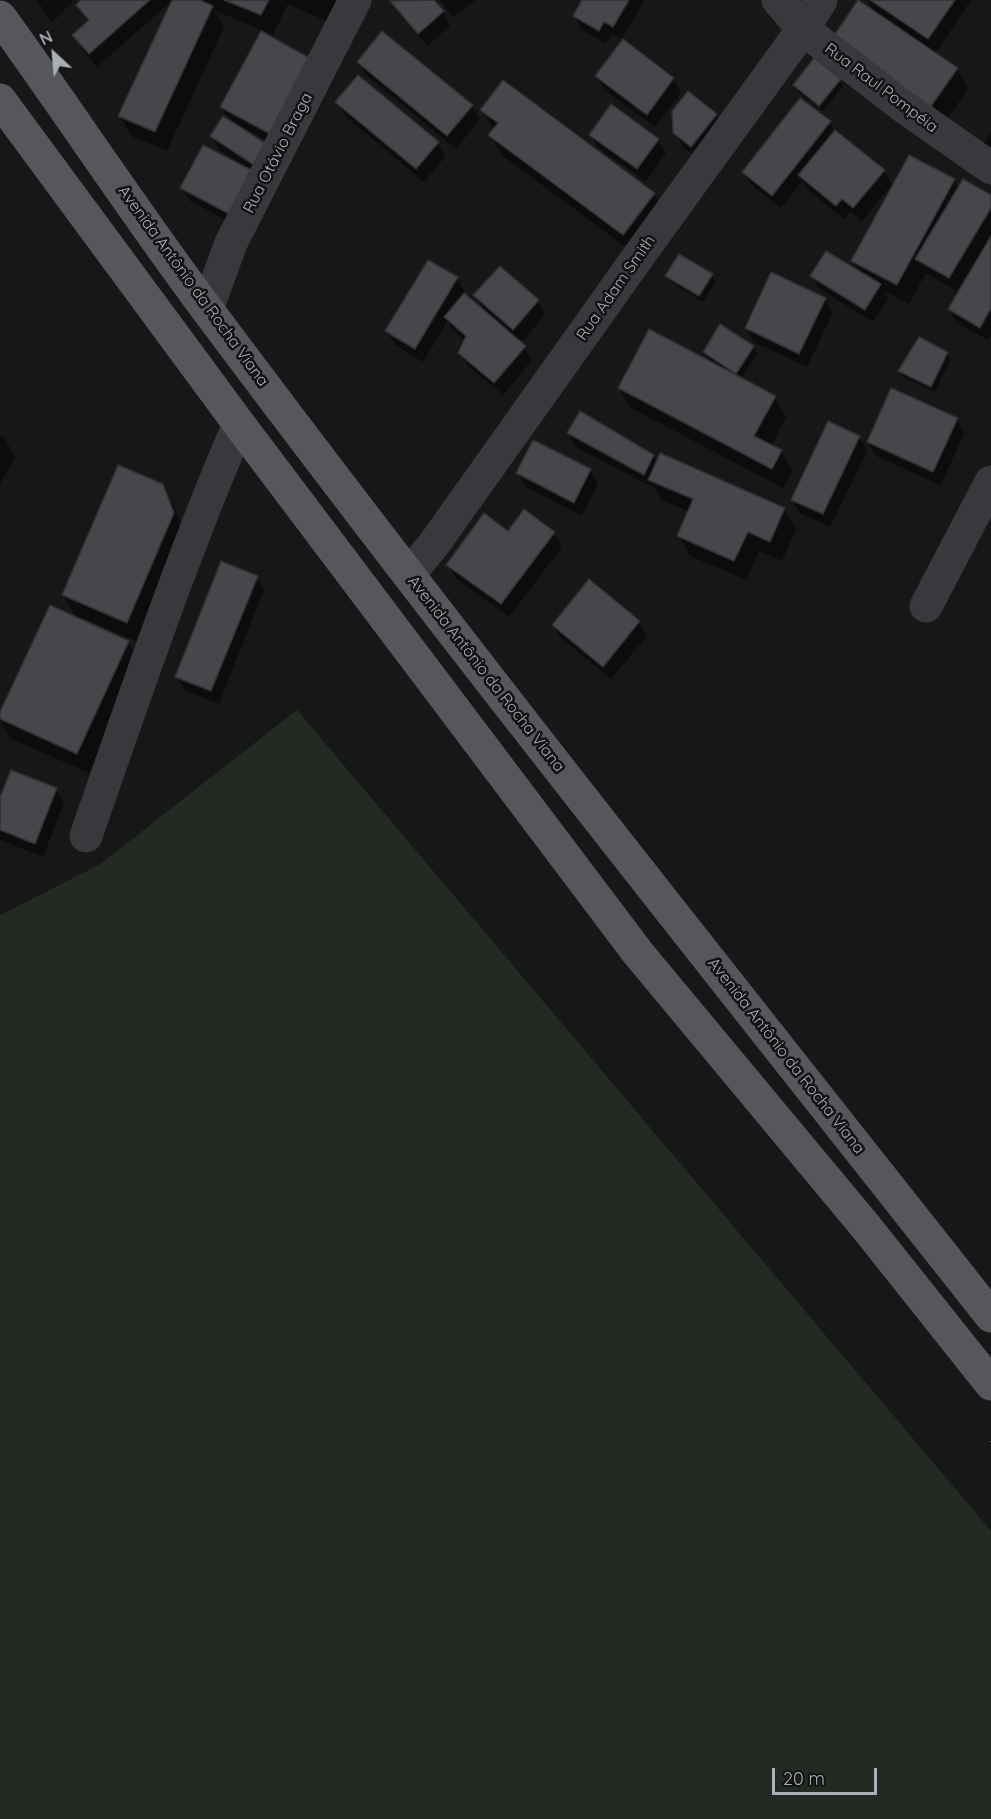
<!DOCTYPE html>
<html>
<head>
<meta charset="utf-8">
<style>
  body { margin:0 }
  #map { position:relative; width:991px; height:1819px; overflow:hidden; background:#171718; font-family:Quicksand,sans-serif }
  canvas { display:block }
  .north { position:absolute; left:24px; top:24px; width:60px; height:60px; -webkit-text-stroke:4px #121213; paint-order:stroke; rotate:334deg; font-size:16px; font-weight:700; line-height:24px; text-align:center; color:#aaafb7 }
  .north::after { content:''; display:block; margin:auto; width:21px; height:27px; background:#aaafb7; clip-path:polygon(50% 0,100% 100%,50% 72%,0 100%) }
  .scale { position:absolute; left:772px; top:1768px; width:105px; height:27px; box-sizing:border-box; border:3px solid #aaafb7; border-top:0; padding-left:8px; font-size:18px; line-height:21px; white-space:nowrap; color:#aaafb7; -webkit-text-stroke:4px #121213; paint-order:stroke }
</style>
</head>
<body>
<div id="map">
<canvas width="991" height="1819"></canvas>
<div class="north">N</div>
<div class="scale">20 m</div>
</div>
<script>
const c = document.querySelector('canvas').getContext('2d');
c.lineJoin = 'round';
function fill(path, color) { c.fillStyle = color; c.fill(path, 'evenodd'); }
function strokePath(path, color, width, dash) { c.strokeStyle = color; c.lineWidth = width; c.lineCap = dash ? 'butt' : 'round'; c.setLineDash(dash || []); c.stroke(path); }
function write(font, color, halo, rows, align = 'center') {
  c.font = font + ' Quicksand,sans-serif'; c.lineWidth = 5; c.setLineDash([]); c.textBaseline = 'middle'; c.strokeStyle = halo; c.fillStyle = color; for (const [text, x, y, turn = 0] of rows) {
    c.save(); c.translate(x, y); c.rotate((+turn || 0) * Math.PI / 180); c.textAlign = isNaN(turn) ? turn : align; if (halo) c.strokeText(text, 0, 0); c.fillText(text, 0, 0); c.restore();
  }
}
fill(new Path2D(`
  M297,710l694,821v288h-991v-904l99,-50z`), '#232a24');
fill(new Path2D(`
  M37,0h37l-22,23z
  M84,0h89l-76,67 -16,-19 -7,-13 14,-13 -10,-17z
  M174,0h169l-10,24 -45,-20 -15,31 -59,-25 10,17 -57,124 -36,-15 -11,-20z
  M393,0h39l11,12 7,14 -23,20 -28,-32z
  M440,0h36l-23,17z
  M584,0h61l-24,39 -9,-5 -6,10 -24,-14 -8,-14z
  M867,0h104l-36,54 22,15 11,20 -27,39z
  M262,33l20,116 -41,-23 -2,3 34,21 -32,78 -51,-27 -8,-13 61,-23 -23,-15 -8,-13 19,-14 -10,-16z
  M359,62l113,44 8,13 -24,30 -90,-74z
  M597,76l76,3 8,14 -26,34 -50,-37z
  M839,80l4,6 -20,25 -25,-19 -3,-7z
  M337,103l101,40 7,14 -21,25 -79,-66z
  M482,110l172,84 11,19 -30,41 -133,-99 -12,-20 4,-5z
  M716,115l8,13 -25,32 -16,-13 -8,-14z
  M830,122l4,9 50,40 8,13 -30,37 -12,-10 -6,8 -37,-30 -5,-8 -21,27 -29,-23 -8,-13z
  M991,133v26l-9,-14z
  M591,135l67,5 8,13 -20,28 -48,-33z
  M954,180l5,9 32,7v139l-3,5 -31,-17 -7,-14 13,-23 -2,-2 -4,7 -31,-18 -17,31 -26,-14 5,9 -15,23 -53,-33 -8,-13 49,-2 -8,-13z
  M429,262l28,17 8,13 -2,3 22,17 -10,-17 63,6 7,14 -24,28 11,17 -29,35 -35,-29 -8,-13 6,-12 -13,-10 -5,-10 -25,41 -28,-17 -8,-14z
  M712,275l3,7 -12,20 -33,-20 -3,-6z
  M825,299l8,14 -26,54 -53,-25 -8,-14z
  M753,347l4,7 -17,25 34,18 12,20 -15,29 10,5 12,20 -10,17 -152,-80 -12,-20 95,-23 2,-2 -8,-4 -4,-7z
  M947,353l3,7 -15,32 -32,-15 -4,-6z
  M957,419l7,14 -23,52 -65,-29 -8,-14z
  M568,433l85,23 4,7 127,46 12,20 -14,32 -23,-10 -13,29 -56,-24 -11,-20 11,-24 -29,-12 -8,-15 -1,2 -76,-40z
  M0,435l4,2 11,20 -15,27z
  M859,437l8,14 -37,76 -30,-14 -8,-13z
  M590,470l8,14 -16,32 -56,-29 -8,-14z
  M162,485l12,21 11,28 -47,108 -56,-24 -1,3 47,21 12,20 -51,111 -79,-35 -10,-18v-5l77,-96 -14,-24z
  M508,533h46l8,14 -53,70 -53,-39 -8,-13z
  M257,577l7,13 -45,114 -35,-14 -7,-13z
  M590,581l49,41 8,14 -36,43 -50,-41 -8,-13z
  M56,789l8,14 -21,54 -43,-17v-39z`), '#0007');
const building = new Path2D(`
  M81,0h69l-61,54 -17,-19 17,-15 -13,-15z
  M172,0h28l13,6 -58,126 -37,-16z
  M224,0h45l-8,15z
  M434,0l10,11 -26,23 -28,-33z
  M582,0h47l-16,27 -9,-5 -5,9 -26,-15z
  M858,0l100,68 -29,41 -98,-69z
  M870,0h85l-27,39z
  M261,31l54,30 -41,75 -54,-29z
  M382,31l91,74 -26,31 -90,-74z
  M623,39l51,39 -27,37 -52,-39z
  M814,58l27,21 -22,27 -26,-21z
  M358,75l81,67 -23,27 -81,-67z
  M503,80l152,113 -32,42 -135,-100 10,-12 -18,-13z
  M688,91l29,23 -26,33 -18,-14 -1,-22z
  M800,98l31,23 -59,75 -30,-24z
  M611,104l48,35 -22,30 -48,-34z
  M223,116l51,33 -14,20 -50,-33z
  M835,130l50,40 -32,38 -11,-9 -6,7 -38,-31z
  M203,145l52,27 -22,44 -53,-28z
  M909,155l46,24 -58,106 -46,-24z
  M963,179l28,16v13l-42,70 -34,-19z
  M991,236v72l-11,20 -32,-19z
  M826,251l55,33 -16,26 -55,-34z
  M679,254l34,20 -14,22 -34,-20z
  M428,260l30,17 -43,72 -30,-18z
  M500,266l39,34 -26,30 -40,-35z
  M771,272l55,26 -27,56 -54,-26z
  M464,293l62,53 -32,37 -36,-30 8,-17 -22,-19z
  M720,324l34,22 -18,28 -33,-22z
  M649,329l127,67 -22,40 28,14 -10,19 -154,-81z
  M919,337l29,15 -17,35 -33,-16z
  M891,388l67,30 -25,54 -66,-30z
  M580,411l74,44 -10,20 -77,-42z
  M828,421l32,15 -37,78 -32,-14z
  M533,440l58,29 -17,34 -58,-30z
  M660,453l125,55 -15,34 -22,-10 -14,29 -57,-25 16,-37 -45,-19z
  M118,465l45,19 11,29 -47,110 -65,-28z
  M524,509l31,23 -54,72 -55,-39 38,-52 24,18z
  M221,561l37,15 -47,115 -36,-14z
  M589,579l51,42 -37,46 -51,-42z
  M50,605l79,36 -52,113 -77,-35v-7z
  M11,770l46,18 -22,56 -35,-14v-33z`);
fill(building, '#46474b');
strokePath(building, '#313134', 1.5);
strokePath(new Path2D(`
  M991,1441v1`), '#3e4044', 4, [3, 4.5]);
strokePath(new Path2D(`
  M778,0l25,29 101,78 87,61
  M207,309l24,-66 124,-243
  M409,574l25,-30 209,-294 160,-221 18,-29
  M926,606l65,-124
  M86,836c48,-138 95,-277 153,-412`), '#38393d', 33);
strokePath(new Path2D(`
  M0,17c71,98 137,199 209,295 254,340 519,671 782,1004
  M0,100l239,324 399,529 228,274 125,157`), '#55575c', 33);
write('16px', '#aaafb7', '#121213', [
  ["Rua Raul Pompéia",881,88,37],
  ["Rua Otávio Braga",278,153,-63],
  ["Avenida Antônio da Rocha Viana",193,286,54],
  ["Rua Adam Smith",616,288,-55],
  ["Avenida Antônio da Rocha Viana",486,674,52],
  ["Avenida Antônio da Rocha Viana",786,1056,52]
]);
</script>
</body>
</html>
